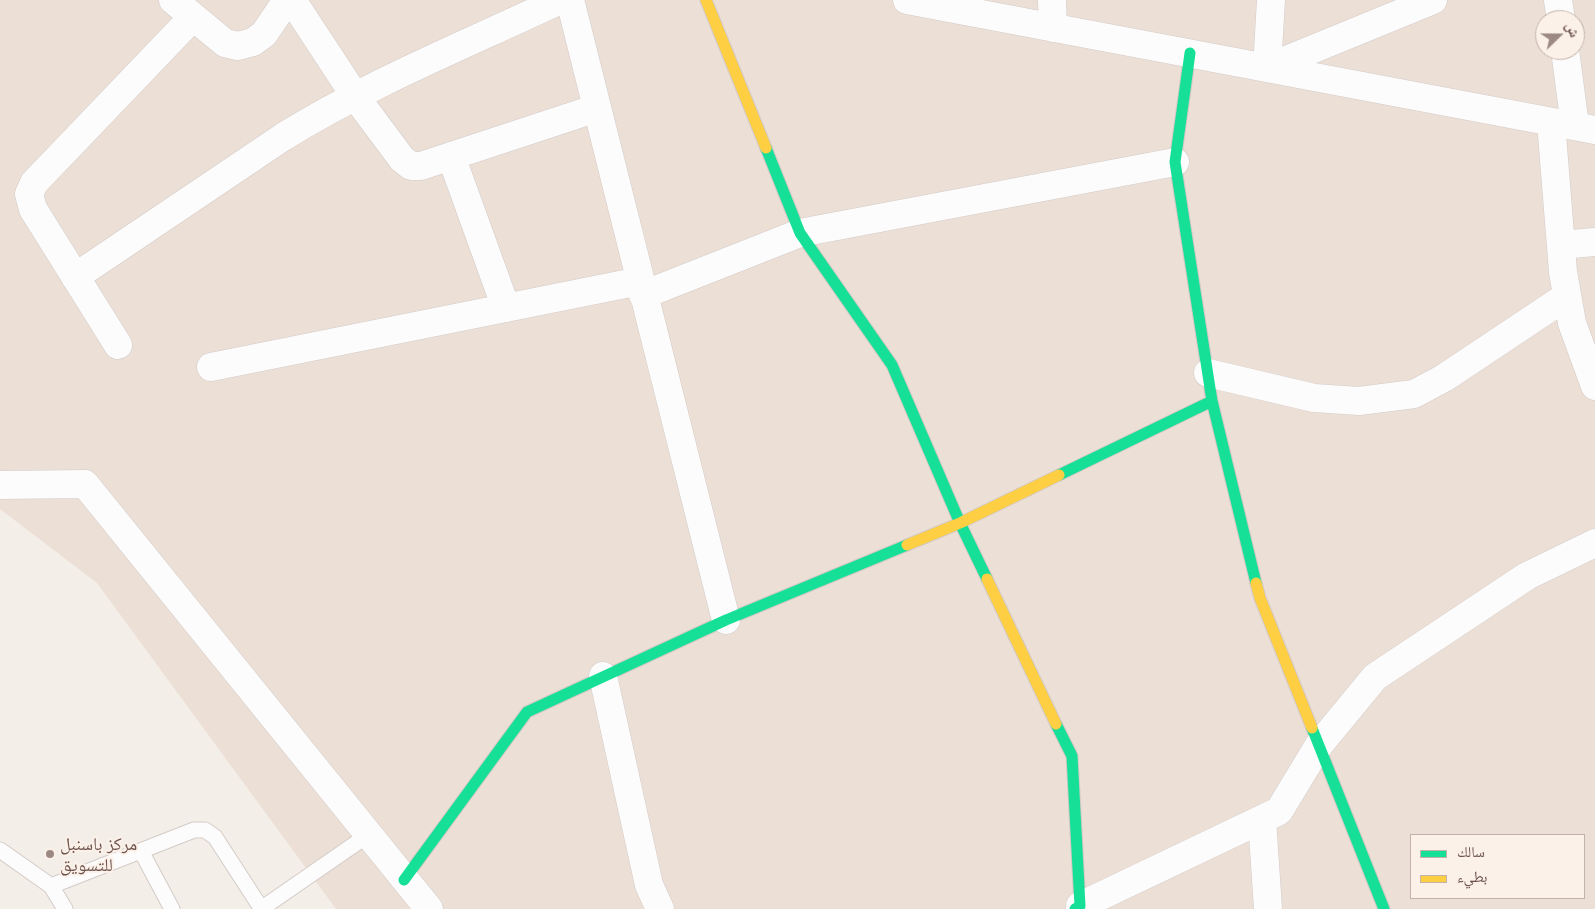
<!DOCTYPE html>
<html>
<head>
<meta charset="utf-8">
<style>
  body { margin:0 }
  #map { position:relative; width:1595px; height:909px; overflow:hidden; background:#f4eee8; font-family:"Golos Text","Noto Naskh Arabic",sans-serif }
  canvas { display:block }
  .legend { position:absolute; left:1410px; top:834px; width:175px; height:65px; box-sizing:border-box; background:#fcf1e8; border:1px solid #c3b2aa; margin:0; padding:6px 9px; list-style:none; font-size:15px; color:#6d534d }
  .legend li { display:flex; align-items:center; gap:10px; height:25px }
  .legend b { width:25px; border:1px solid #c3b2aa }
  .north { position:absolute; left:1535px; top:10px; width:50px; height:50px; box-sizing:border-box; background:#fcf1e8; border:1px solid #c3b2aa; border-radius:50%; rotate:68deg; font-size:14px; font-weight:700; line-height:20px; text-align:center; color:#6d534d }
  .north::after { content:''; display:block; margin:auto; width:18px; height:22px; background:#9c8983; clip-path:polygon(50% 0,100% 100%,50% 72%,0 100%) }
</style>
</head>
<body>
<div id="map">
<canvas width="1595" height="909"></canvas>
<ul class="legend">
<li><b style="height:6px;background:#16e098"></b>سالك</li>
<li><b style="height:6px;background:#ffcf43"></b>بطيء</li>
</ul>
<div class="north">ش</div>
</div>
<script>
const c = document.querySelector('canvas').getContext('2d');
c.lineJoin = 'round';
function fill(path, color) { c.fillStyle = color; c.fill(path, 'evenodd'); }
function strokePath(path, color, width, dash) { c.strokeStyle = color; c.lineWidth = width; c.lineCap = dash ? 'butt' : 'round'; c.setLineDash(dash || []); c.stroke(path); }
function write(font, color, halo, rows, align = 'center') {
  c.font = font + ' "Golos Text","Noto Naskh Arabic",sans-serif'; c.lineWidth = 4; c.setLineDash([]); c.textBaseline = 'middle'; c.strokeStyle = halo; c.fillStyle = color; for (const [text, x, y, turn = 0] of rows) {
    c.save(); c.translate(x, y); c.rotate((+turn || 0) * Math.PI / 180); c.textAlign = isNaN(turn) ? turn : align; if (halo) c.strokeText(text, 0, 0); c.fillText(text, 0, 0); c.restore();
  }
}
fill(new Path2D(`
  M0,0h1595v909h-1259l-239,-326 -97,-74zM1545,20h30v30h-30zM1411,835h173v63h-173z`), '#ecdfd6');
const lane = new Path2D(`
  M0,850l51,36 14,23
  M141,851l31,58
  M51,886l143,-56h11l10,7 46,71
  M261,909l107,-74`);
const street = new Path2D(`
  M173,0l52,43 13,3 15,-4 11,-8 23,-34
  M292,0l63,96 47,63 9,7h10l176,-58
  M570,0l156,620
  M907,0l688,130
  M1052,0l1,28
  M1271,0l-4,68 166,-68
  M1558,0l3,20
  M1565,50l10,76
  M1551,122l12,150 9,51 23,63
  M451,156l55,152
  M1561,245l34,-3
  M75,277l208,-140c87,-54 184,-93 277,-137
  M643,295l157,-62 375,-71
  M118,345l-85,-136 -4,-15 5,-11 159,-166
  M211,367l429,-86
  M1208,373l106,25 45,3 55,-7 30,-16 123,-82
  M0,485l85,-1 344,425
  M603,676l46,209 11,24
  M1262,819l6,90
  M1080,909v-3l199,-95 40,-66 56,-68 152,-101 68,-33`);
const fast = new Path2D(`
  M1190,53l-15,109 37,239 44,182
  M766,148l34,85 92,132 68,158 27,56
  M1059,475l153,-74
  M1056,724l16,32 8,150 -5,3
  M1312,728l72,181
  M404,880l123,-168 199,-92 181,-75`);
const slow = new Path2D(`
  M706,0l60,148
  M907,545l53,-22 99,-48
  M987,579l69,145
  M1256,583l4,15 52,130`);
strokePath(lane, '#d3cbc7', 17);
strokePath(street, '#d3cbc7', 29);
strokePath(fast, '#d2c9c5', 13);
strokePath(slow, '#d2c9c5', 13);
strokePath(lane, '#fdfcfc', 15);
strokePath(street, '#fdfcfc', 28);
strokePath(fast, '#16e098', 11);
strokePath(slow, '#ffcf43', 11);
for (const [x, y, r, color] of [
  [50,854,5,"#9c8983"]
]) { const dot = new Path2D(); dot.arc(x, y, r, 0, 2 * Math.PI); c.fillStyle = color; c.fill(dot); strokePath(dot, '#fcf1e8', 2); }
write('18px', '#6d534d', '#fcf1e8', [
  ["مركز باسنبل",60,844],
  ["للتسويق",60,865]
], 'left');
</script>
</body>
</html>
